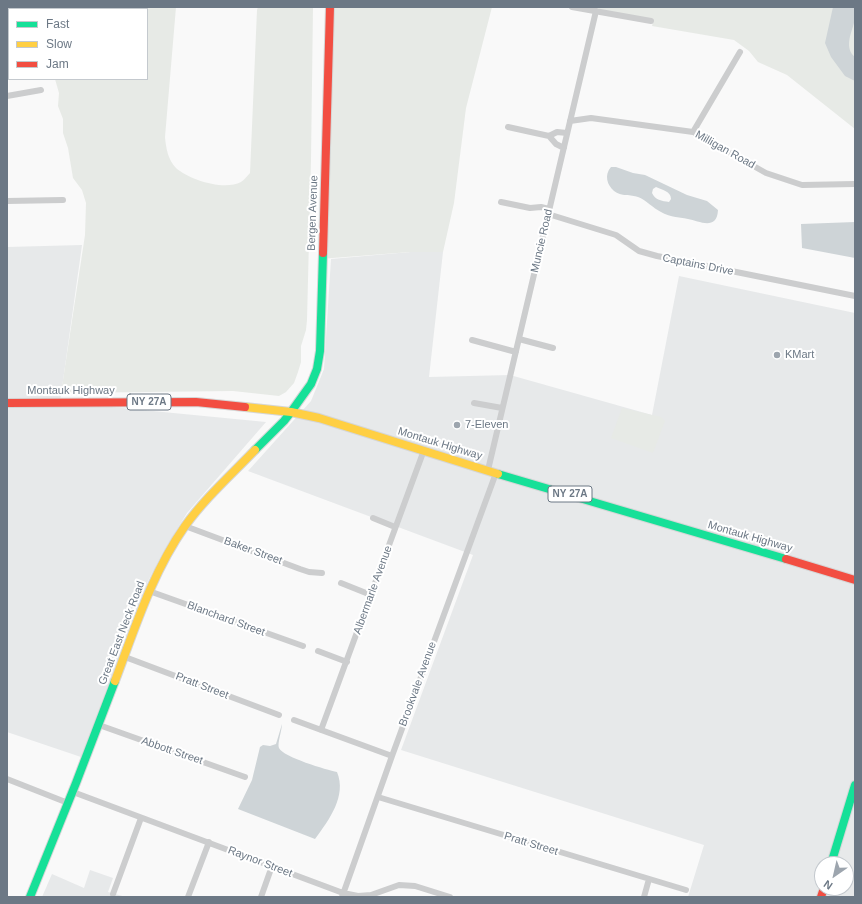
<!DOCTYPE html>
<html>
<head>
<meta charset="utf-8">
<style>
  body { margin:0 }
  #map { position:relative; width:862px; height:904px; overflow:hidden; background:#f9f9f9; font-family:Arial,sans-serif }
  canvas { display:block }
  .frame { position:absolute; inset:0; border:8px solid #6c7885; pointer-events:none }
  .legend { position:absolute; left:8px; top:8px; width:140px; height:72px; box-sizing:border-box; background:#fff; border:1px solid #c4c9ce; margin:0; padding:5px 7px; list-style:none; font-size:12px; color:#6c7885 }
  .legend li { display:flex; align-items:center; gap:8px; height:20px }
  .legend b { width:20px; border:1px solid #c4c9ce }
  .north { position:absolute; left:814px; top:856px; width:40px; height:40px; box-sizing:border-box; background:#fff; border:1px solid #c4c9ce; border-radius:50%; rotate:214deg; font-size:11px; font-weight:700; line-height:16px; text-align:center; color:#6c7885 }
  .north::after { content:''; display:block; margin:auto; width:14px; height:18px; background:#9da5ae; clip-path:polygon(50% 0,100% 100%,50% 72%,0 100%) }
</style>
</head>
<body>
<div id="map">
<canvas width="862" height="904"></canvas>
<div class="frame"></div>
<ul class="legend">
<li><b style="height:5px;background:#16e098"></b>Fast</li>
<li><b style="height:5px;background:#ffcf43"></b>Slow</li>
<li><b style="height:5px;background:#f24e42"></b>Jam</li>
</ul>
<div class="north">N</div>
</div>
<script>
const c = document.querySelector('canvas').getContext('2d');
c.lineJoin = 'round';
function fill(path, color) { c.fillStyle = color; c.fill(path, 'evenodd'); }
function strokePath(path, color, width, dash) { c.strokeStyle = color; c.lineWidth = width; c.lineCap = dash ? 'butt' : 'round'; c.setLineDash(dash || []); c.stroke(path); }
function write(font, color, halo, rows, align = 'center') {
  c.font = font + ' Arial,sans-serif'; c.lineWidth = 4; c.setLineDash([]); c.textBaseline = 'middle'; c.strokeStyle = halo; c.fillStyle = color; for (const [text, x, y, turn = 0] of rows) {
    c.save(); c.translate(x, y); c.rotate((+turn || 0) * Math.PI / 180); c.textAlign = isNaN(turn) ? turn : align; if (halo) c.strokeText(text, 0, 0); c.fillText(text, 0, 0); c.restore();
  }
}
fill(new Path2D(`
  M82,245l-22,157 206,20 -79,91 -24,39 -15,29 -67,176 -74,-25v-485z
  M410,252h33l-14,125 81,-2 142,40 27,-139 176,37v584h-167l16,-52 -303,-95 72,-195 -225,-84 63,-70 13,-32 7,-110zM822,864h24v24h-24z
  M90,870l23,8 -5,14 18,5h-84l10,-23 32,14z`), '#e7e9ea');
fill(new Path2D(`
  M30,7h146l-11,130c1,11 3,23 11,31 14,12 48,23 65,14 3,-2 6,-6 9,-9l7,-163 1,-3h55l-2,153 -4,160 -1,10 -5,16v16l-3,10 -4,11 -8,9 -7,4 -46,-5 -172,2 24,-158 1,-32 -4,-13 -9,-12 -5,-30 -5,-15v-14l-5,-13 1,-13 -4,-14h92v-70h-118z
  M330,7h162l-26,101 -12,95 -11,49h-33l-90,7z
  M572,7h283v122l-68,-54 -29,-13 -9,-11 -15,-11 -82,-14 1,-4z
  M622,408l39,9 4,4 -12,32 -42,-15z`), '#e7eae6');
fill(new Path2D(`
  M833,7h22c0,5 1,11 -1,16 -3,11 -10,25 1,34v24l-10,-5 -14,-19 -6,-14z
  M611,167h5l17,6 12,2 42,20 20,6 11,9c-1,21 -19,11 -30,9 -10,-2 -18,-2 -27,-7 -8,-4 -15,-12 -23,-15 -7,-3 -17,0 -24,-6 -7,-6 -10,-16 -3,-24zM656,187c6,3 15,4 15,12l-2,3c-7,-1 -14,-2 -17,-9l1,-4z
  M855,222v36l-53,-10 -1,-24z
  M282,724c0,6 -5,20 -3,24 4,9 48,22 58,24 10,24 -8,48 -22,67l-77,-30 14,-29 8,-33 3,-2 7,1 6,-2z`), '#ced4d7');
const fast = new Path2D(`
  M255,450l29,-29 7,-9 20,-28 6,-15 3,-18 3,-98
  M498,474l288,85
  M831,864l24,-79
  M30,897l46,-114 39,-102`);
const slow = new Path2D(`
  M245,407l46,5 28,6 179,56
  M115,681c20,-53 37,-108 70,-155 20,-28 46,-51 70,-76`);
const jam = new Path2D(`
  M323,253l7,-246
  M7,403l189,-1 49,5
  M786,559l69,21
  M821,897l3,-9`);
strokePath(fast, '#d5d6d6', 10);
strokePath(slow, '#d5d6d6', 10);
strokePath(jam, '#d5d6d6', 10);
strokePath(new Path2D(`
  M572,7l79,14
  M7,96l34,-6
  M570,121l21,-3 102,14 73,41 36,12 53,-1
  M508,127l41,9 8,-4 10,1
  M693,132l47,-80
  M549,136l7,8 8,4
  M7,201l56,-1
  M501,202l29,6 11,-1 8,2
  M548,214l68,21 23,16 18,5 198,40
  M519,339l34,9
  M472,340l44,12
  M474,403l28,5
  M488,470l108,-459
  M373,518l22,9
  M185,526l115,43 9,3 13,1
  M341,583l30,12
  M149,591l154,55
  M318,651l29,11
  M125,657l154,58
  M294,720l98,36
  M99,725l146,52
  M321,730l103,-280
  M7,779l61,24
  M73,792l270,101 15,3 13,-1 28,-10 16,1 35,11
  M378,797l308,93
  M113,894l28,-76
  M188,897l21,-55
  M261,897l11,-31
  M342,897l50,-141 104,-283
  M644,897l5,-18`), '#cccdce', 6);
strokePath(fast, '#16e098', 8);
strokePath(slow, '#ffcf43', 8);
strokePath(jam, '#f24e42', 8);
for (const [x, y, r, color] of [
  [777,355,4,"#9da5ae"],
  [457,425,4,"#9da5ae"]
]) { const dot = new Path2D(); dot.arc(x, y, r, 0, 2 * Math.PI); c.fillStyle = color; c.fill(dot); strokePath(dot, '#fff', 1.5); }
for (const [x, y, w] of [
  [149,402,44],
  [570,494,44]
]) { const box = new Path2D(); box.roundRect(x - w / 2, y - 8, w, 16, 3); c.fillStyle = '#fff'; c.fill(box); strokePath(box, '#6c7885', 1); }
write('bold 10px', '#6c7885', null, [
  ["NY 27A",149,402],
  ["NY 27A",570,494]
]);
write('11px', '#6c7885', '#fff', [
  ["Milligan Road",725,150,29],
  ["Bergen Avenue",313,213,-88],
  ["Muncie Road",542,241,-77],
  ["Captains Drive",698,265,11],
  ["Montauk Highway",71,391],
  ["Montauk Highway",440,444,17],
  ["Montauk Highway",750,537,16],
  ["Baker Street",253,551,20],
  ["Albermarle Avenue",373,590,-70],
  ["Blanchard Street",226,619,20],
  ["Great East Neck Road",122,633,-69],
  ["Brookvale Avenue",418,684,-70],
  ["Pratt Street",202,686,21],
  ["Abbott Street",172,751,19],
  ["Pratt Street",531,844,17],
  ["Raynor Street",260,862,21]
]);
write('11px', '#6c7885', '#fff', [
  ["KMart",785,355],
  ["7-Eleven",465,425]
], 'left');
</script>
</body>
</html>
